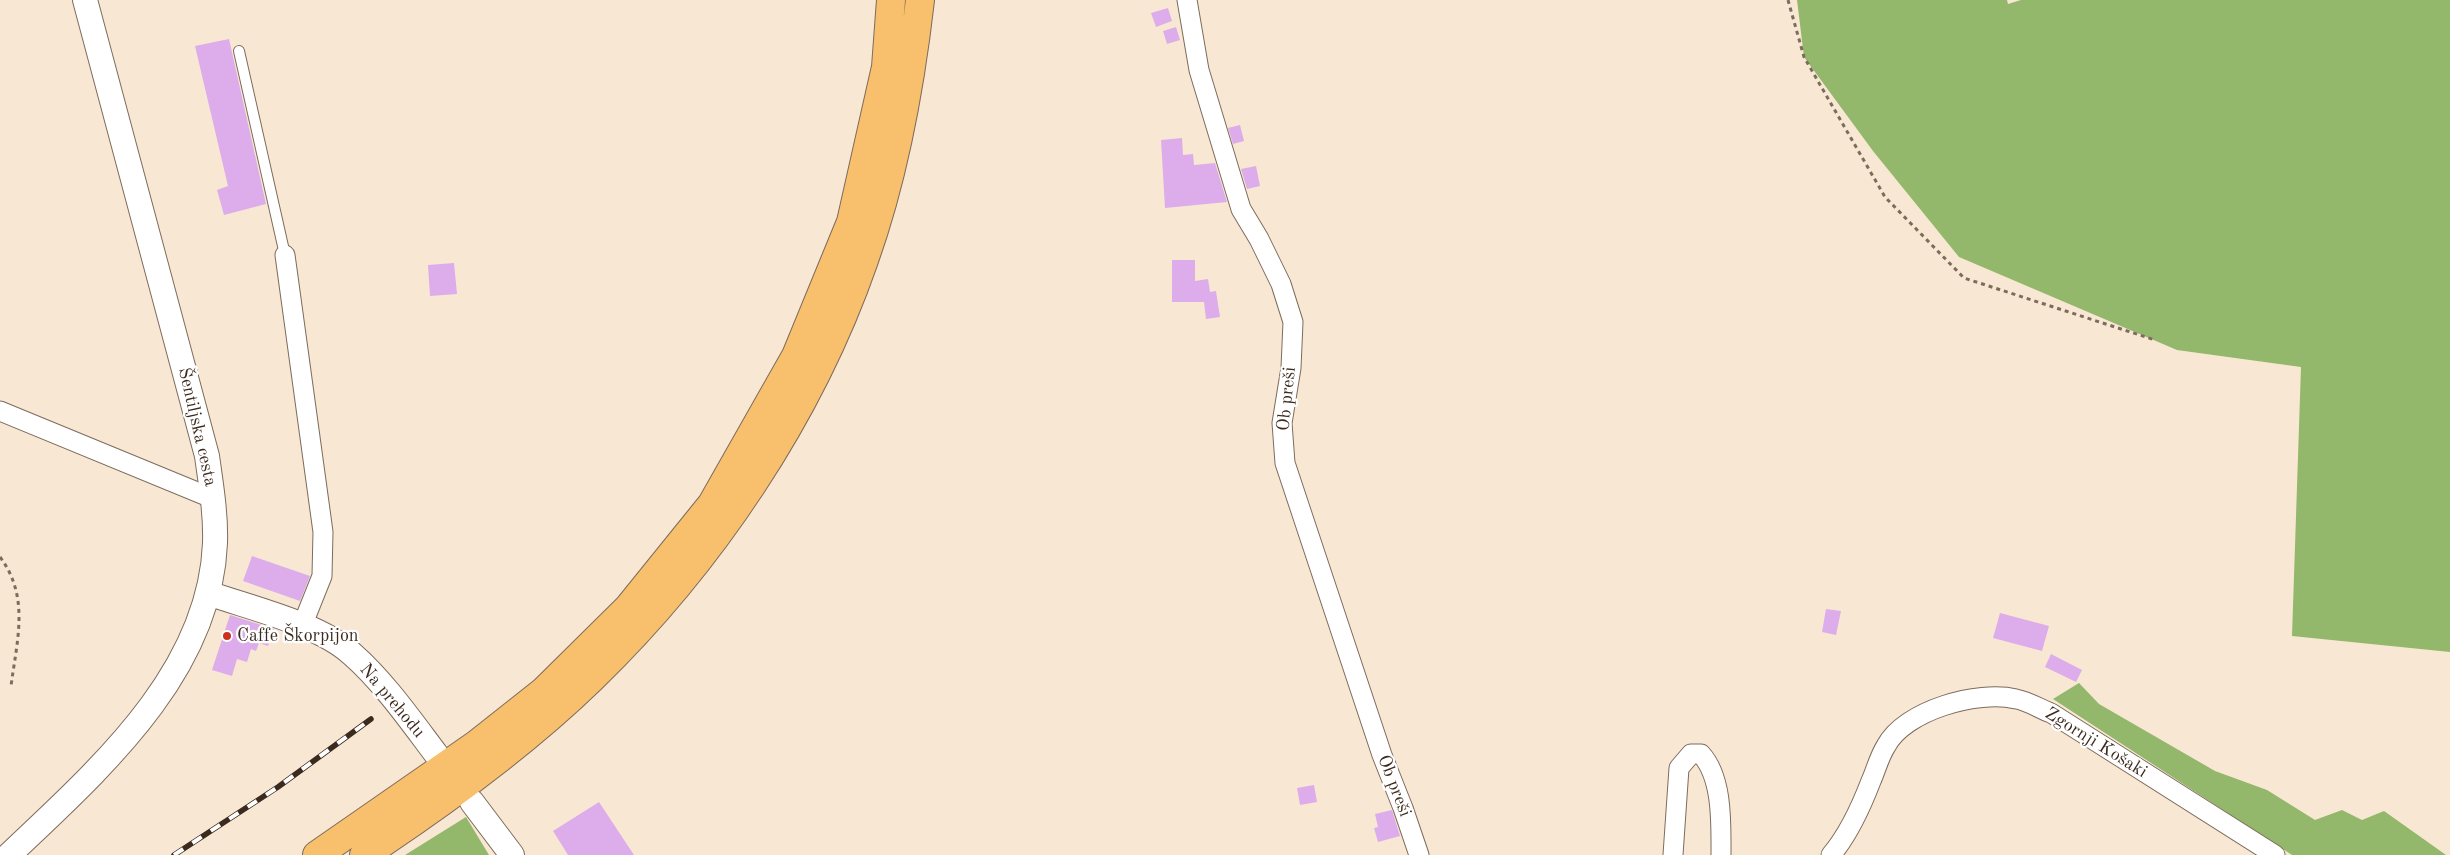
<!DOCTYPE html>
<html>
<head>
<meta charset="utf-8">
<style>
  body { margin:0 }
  canvas { display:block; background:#f7e7d3 }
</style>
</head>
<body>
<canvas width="2450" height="855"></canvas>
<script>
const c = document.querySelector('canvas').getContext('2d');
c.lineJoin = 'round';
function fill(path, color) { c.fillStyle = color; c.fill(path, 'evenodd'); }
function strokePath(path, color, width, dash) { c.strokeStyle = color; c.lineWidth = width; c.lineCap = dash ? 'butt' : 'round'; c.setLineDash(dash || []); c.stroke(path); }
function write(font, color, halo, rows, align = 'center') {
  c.font = font + ' "Old Standard TT",serif'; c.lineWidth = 4.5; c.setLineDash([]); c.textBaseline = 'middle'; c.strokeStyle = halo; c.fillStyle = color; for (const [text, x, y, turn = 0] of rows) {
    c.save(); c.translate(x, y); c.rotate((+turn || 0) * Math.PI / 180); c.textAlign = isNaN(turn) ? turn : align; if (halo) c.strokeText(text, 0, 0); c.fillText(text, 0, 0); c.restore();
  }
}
fill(new Path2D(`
  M1797,0h210l1,4 13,-4h429v652l-158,-16 9,-269 -124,-17 -218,-93 -86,-106 -69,-94z
  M2079,683l20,21 116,67 52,19 48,30 27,-10 20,10 22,-9 62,44h-154l-239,-156z
  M466,817l23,38h-84z`), '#93b76b');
fill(new Path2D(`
  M1168,8l4,13 -16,6 -5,-14z
  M1176,27l4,13 -13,4 -4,-13z
  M229,39l37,165 -42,11 -7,-25 11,-4 -33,-140z
  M1240,125l4,16 -11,3 -5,-16z
  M1182,138l1,17 10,-1 1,11 21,-2 12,39 -62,6 -4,-68z
  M1256,166l4,20 -13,3 -6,-20z
  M1172,260h23v21l13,-2 2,13 6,-1 4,26 -14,2 -2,-17h-32z
  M454,263l3,31 -27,2 -2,-31z
  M252,556l58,20 -10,25 -57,-20z
  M1826,609l15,2 -5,24 -14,-3z
  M2000,613l49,13 -7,25 -49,-13z
  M230,615l44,14 -6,17 -9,-3 -3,8 -5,-2 -4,13 -10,-3 -5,17 -20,-6z
  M2051,654l31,16 -6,12 -31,-15z
  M1314,785l3,17 -17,3 -3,-17z
  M599,802l35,53h-66l-15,-24z
  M1392,810l8,26 -22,6 -4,-14 4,-1 -3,-13z`), '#ddadeb');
const service = new Path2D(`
  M239,51l46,204`);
const minor = new Path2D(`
  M1187,0l12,70 42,139 18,30 22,45 12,38 -2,46 -9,55 3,40 97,292 21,53 16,47
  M285,255l38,277 -1,44 -20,50
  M0,411l214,88
  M1673,855l6,-87 12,-14h10c22,24 20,70 20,101
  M1831,855c18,-21 30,-48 40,-74 5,-11 8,-24 15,-35 19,-36 92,-56 130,-47 12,2 24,10 35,14l224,142`);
const tertiary = new Path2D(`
  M208,593c42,15 112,31 144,61 31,27 59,67 84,100
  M472,802l40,53
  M9,855c88,-84 201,-181 206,-312 1,-29 -4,-58 -8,-87l-122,-456`);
const trunk = new Path2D(`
  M317,855l160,-111 67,-53 84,-83 84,-104 84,-148 55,-134 35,-155 5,-67
  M364,855c79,-52 159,-110 227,-176 119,-115 219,-263 273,-419 30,-84 46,-172 56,-260`);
strokePath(service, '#7d6c5d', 12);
strokePath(minor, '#7d6c5d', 21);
strokePath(tertiary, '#7d6c5d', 26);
strokePath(trunk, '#7d6c5d', 30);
strokePath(new Path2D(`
  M1788,0l16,57 81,140 79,81 191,62
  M0,557c30,40 17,83 11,129`), '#7d6c5d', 3, [4, 4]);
strokePath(service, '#fff', 10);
strokePath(minor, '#fff', 19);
strokePath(tertiary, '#fff', 24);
strokePath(trunk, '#f8bf6c', 28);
const rail = new Path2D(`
  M174,855l104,-68 93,-68`);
strokePath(rail, '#3b2a1e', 5.5);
strokePath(rail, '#fff', 4, [11]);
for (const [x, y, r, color] of [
  [227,636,5,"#c8321e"]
]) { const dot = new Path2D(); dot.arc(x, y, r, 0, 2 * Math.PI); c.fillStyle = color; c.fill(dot); strokePath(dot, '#fff', 2); }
write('18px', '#3b2a1e', '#fff', [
  ["Ob preši",1287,399,-84],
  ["Šentiljska cesta",197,427,77],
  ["Na prehodu",392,701,50],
  ["Zgornji Košaki",2096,743,32],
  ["Ob preši",1394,786,69]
]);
write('18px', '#3b2a1e', '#fff', [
  ["Caffe Škorpijon",237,636]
], 'left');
</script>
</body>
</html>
